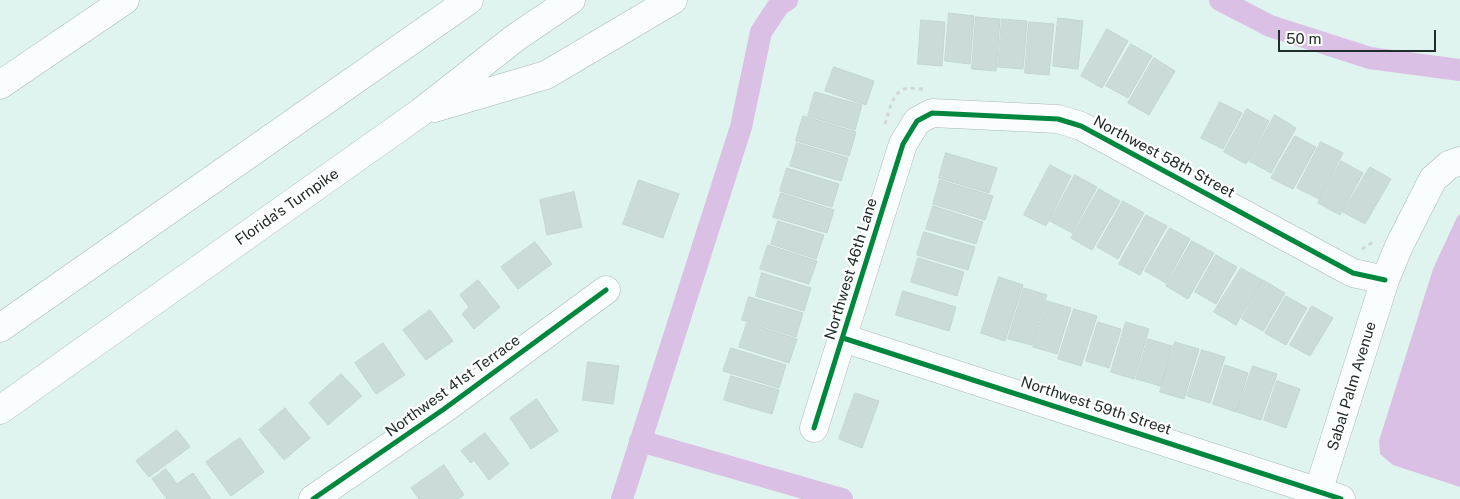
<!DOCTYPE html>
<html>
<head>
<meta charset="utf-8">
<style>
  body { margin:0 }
  #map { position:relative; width:1460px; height:499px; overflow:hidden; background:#e0f4ef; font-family:"Public Sans",sans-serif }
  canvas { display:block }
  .scale { position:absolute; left:1278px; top:30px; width:158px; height:22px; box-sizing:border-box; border:2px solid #202e2b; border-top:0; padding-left:6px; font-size:15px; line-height:18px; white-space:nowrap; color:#202e2b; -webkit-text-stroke:4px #fff; paint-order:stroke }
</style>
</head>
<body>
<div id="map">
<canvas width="1460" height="499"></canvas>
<div class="scale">50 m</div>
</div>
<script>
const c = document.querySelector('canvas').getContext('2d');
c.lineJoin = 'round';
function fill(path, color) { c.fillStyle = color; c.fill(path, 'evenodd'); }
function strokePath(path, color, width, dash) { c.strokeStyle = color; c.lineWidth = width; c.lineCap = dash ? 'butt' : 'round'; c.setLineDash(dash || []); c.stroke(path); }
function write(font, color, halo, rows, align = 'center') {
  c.font = font + ' "Public Sans",sans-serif'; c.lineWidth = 4.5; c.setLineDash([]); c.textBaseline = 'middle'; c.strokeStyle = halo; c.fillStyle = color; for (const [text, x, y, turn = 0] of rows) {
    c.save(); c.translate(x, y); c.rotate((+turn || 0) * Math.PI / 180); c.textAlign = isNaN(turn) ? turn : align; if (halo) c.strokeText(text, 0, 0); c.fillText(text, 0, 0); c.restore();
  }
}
fill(new Path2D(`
  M1460,214v273l-67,-22 -13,-11 -1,-13 54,-172 24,-52z`), '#dac0e5');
strokePath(new Path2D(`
  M1220,0l50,26 100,32 90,12
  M640,441l202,58
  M622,499l119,-372 20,-95 18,-27 8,-5`), '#dac0e5', 22);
const building = new Path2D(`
  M949,13l25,3 -4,48 -25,-3z
  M976,17l24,2 -4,52 -24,-2z
  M1058,18l25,3 -5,48 -25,-3z
  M1002,19l25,2 -4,48 -25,-2z
  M921,20l24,2 -3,44 -24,-2z
  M1029,22l25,2 -5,51 -24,-2z
  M1107,29l21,12 -26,47 -21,-12z
  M1131,44l21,12 -24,42 -22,-12z
  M1154,58l21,13 -26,44 -21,-12z
  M834,67l40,14 -8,24 -41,-14z
  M815,92l47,13 -7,25 -47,-14z
  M1220,102l22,11 -19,36 -22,-11z
  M1247,109l22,12 -23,43 -22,-12z
  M1275,115l21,13 -25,45 -22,-12z
  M803,116l53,16 -7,24 -53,-15z
  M1295,136l21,11 -23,42 -22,-11z
  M1321,142l22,11 -24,46 -22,-11z
  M797,143l51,15 -7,23 -51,-15z
  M946,153l51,15 -8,25 -50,-15z
  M1341,161l22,12 -23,42 -22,-12z
  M1050,165l21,11 -25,50 -22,-11z
  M1370,167l21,12 -26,45 -22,-12z
  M787,168l52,16 -7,23 -52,-16z
  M1075,175l22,12 -25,46 -22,-12z
  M639,180l40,14 -16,44 -40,-14z
  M940,180l53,16 -8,24 -52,-16z
  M1099,189l21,12 -28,49 -21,-12z
  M574,192l8,35 -35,8 -7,-35z
  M781,193l53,17 -7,23 -54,-16z
  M1123,201l21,12 -26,46 -21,-12z
  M933,206l50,16 -7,22 -50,-15z
  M1146,215l21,11 -27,49 -21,-11z
  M778,221l46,14 -8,24 -45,-15z
  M1170,228l20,11 -24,44 -21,-12z
  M924,232l51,15 -7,23 -51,-15z
  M1192,241l22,12 -26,46 -22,-13z
  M535,242l17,22 -34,25 -17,-22z
  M768,245l49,16 -8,23 -49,-15z
  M1216,255l21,12 -21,37 -21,-12z
  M918,258l46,14 -7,24 -46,-14z
  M1241,268l21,12 -26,45 -22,-13z
  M762,273l49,15 -7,23 -48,-15z
  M999,277l24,8 -18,56 -24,-8z
  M478,280l22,27 -26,22 -12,-15 7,-7 -9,-12z
  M1263,280l22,13 -22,38 -21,-12z
  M1024,288l23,7 -15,50 -24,-6z
  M903,291l53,16 -7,24 -53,-16z
  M1286,296l21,12 -21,37 -21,-12z
  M749,297l54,16 -7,24 -54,-17z
  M1047,301l24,7 -14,46 -24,-7z
  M1312,306l21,12 -23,38 -20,-11z
  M1074,309l23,7 -16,50 -23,-7z
  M430,310l23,31 -27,19 -23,-30z
  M1098,322l23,7 -12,39 -23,-7z
  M1126,322l23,7 -15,50 -23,-7z
  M747,323l50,16 -8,24 -50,-16z
  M1148,339l24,7 -11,40 -25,-7z
  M1175,342l24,7 -15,50 -24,-7z
  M383,343l22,32 -29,19 -21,-31z
  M731,348l55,17 -7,23 -56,-17z
  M1202,350l23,7 -15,46 -23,-7z
  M588,362l31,4 -6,38 -30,-4z
  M1225,365l23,8 -12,39 -23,-8z
  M1253,366l24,8 -16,46 -24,-8z
  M341,374l21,22 -34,29 -19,-22z
  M731,376l48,14 -7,24 -48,-14z
  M1277,381l23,8 -14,39 -22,-8z
  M855,393l24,8 -17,47 -23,-9z
  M537,399l21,32 -27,18 -21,-31z
  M285,408l25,30 -26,22 -25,-30z
  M177,430l13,17 -41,30 -13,-16z
  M485,433l24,31 -20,16 -15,-20 -3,3 -10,-12z
  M240,438l24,34 -33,24 -25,-34z
  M444,465l20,30 -6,4h-39l-8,-11z
  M166,469l11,15 16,-11 18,26h-44l-15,-20z`);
fill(building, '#cbdbd7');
strokePath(building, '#c4d5d0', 1);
const minor = new Path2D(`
  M0,85l125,-85
  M843,338l498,161
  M814,428l89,-284 14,-23 15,-8 126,6 23,7 272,147 32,7
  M1318,492l67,-212 14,-34 34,-67 16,-14 11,-4
  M313,499l131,-90 162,-119`);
const highway = new Path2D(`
  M434,108l112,-33 127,-75
  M0,328l469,-328
  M0,410l421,-298 94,-74 56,-38`);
strokePath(minor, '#a9b8b4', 29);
strokePath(highway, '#a9b8b4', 29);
strokePath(new Path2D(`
  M885,124c4,-12 7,-34 23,-36 5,0 11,1 16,1
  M1362,249l11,-7`), '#d1d7d6', 3, [4, 4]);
strokePath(minor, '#fafdfd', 28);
strokePath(highway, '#fafdfd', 28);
strokePath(new Path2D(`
  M843,338l498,161
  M814,428l89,-284 14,-23 15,-8 126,6 23,7 272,147 32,7
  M313,499l131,-90 162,-119`), '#00873e', 5);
write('15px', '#202e2b', '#fff', [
  ["Northwest 58th Street",1164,157,28],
  ["Florida's Turnpike",287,207,-35],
  ["Northwest 46th Lane",851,269,-73],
  ["Northwest 41st Terrace",453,386,-36],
  ["Sabal Palm Avenue",1352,386,-73],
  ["Northwest 59th Street",1096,406,18]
]);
</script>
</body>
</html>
